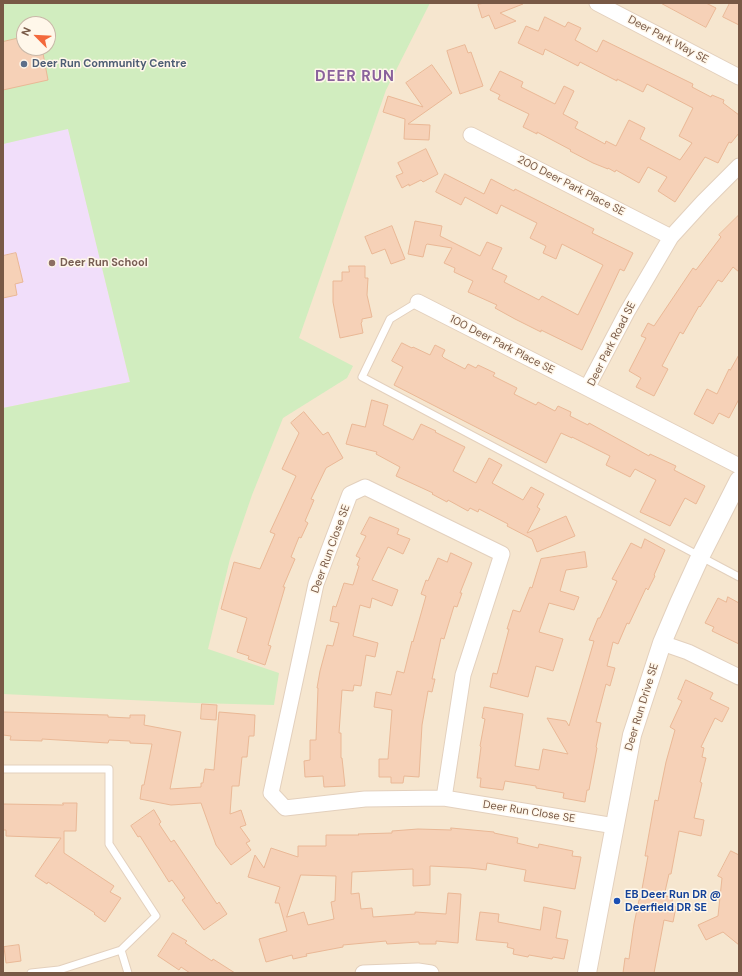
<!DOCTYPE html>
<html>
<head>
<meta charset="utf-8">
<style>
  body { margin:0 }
  #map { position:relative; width:742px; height:976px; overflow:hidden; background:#fef4e2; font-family:"DM Sans",sans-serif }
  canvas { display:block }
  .frame { position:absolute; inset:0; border:4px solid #785946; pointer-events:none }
  .north { position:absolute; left:16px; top:16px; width:40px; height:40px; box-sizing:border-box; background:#fff7ea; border:1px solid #c9b8a8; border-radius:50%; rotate:294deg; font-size:11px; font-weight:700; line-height:16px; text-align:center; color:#785946 }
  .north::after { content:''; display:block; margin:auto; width:14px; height:18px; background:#f3693c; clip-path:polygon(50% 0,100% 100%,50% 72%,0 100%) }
</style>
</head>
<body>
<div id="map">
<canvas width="742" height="976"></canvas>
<div class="frame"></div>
<div class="north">N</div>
</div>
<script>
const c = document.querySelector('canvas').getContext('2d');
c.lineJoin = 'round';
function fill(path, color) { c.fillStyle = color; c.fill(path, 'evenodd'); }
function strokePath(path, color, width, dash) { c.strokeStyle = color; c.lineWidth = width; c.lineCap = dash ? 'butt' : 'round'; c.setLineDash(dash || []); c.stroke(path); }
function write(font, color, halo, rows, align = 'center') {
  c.font = font + ' "DM Sans",sans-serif'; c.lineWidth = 3; c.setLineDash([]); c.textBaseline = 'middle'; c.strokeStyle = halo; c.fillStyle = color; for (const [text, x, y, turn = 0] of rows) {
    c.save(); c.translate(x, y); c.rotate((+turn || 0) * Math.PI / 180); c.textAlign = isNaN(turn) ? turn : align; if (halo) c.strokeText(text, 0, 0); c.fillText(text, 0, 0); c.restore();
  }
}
fill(new Path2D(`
  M3,3h736v970h-736zM24,24h24v24h-24z`), '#f6e6cf');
fill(new Path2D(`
  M68,128l62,254 -127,26v-264z`), '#f1defa');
fill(new Path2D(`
  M3,3h427l-44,87 -87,248 54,28 -6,12 -64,40 -31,77 -22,64 -22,90 71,24 -5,32 -79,-2 -192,-9v-286l127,-26 -62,-253 -65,15zM24,24h24v24h-24z`), '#d1edbf');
const building = new Path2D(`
  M484,3h39v1l-23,9 16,8 -21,8 -6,-14 -7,3 -4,-13z
  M661,3h45l10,5 -10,19z
  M730,3h9v22l-16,-8z
  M545,17l20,10 3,-5 13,6 -6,12 22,12 6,-12 90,44 -1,3 19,10 1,-2 12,5 -1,3 16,12v18l-8,10 -2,-1 -11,21 -13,-6 -30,45 -17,-11 9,-14 -19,-10 -9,16 -23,-13 -1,2 -7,-4v1l-15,-6 -23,-12 1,-1 -34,-18v2l-14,-7 6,-13 -31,-15 2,-4 -10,-5 10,-19 23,11 -2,5 34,17 9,-18 10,5 -11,23 15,8 -3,6 30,16 1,-3 10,5 13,-26 16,8 -5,11 40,21 12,-17 -13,-7 14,-28 -46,-24 -4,8 -26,-13v2l-37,-19 -2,4 -33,-17 -2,6 -25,-12 8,-17 12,5z
  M24,37v11h18l6,32 -45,10v-48z
  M465,45l3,8 3,-1 12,34 -23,8 -13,-43z
  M432,65l20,28 -44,31 22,1 -1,15 -25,-1 1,-20 -22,-7 5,-16 35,11 -17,-24z
  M426,149l12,25 -15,8 -2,-2 -12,6v-2l-7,4 -6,-12 7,-3 -5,-10z
  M445,174l39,20 7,-15 23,12 1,-2 79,40 -2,4 41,20 -9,18 -4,-2 -38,81 -41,-20v2l-26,-13 -20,-11 2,-3 -29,-13 5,-11 -19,-9 1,-4 -11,-5 8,-15 -25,-4 -1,1 -3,12 -15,-3 7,-33 27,5 -2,10 40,20 7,-14 15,6 -10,21 15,7 -3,6 35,18 3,-4 36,19 25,-50 -41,-21 -6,15 -13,-6 3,-7 -16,-8 7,-15 -36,-18 -4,9 -32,-17 -4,8 -25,-13z
  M739,215v57l-6,-5 -11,15 -4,-2 -18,27 -1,-1 -16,28 -3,-2 -18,34 6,3 -14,27 -18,-9 5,-9 -12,-7 17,-33 -5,-2 7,-13 6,3 39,-58 3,2 25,-33 -2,-2z
  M392,226l13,33 -14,5 -6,-15 -13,5 -7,-17z
  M16,253l7,29 -8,2 2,11 -14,3v-42z
  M349,266h16v12h3l-1,17 5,22 -10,2v3l-1,1 2,10 -23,5 -7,-36v-21h9v-9h7z
  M402,343l10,5 1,-1 17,8 5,-10 10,5 -3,6 2,2 21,11 3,-5 8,4 2,-3 17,8 -2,3 24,12 -3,6 22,11 2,-3 17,9 3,-5 13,6 -1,4 18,9 1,-2 60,33 1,-2 26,12 -2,4 31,16 -9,18 -11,-6 -15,28 -17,-8 -13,-6 16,-32 -21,-11 -5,8 -24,-12 4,-9 -38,-19v1l-11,-5 -15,30 -152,-78 9,-18 -11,-6z
  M739,355v44l-10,19 -10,-5 -6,11 -19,-10 13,-25 10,5 12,-25 1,1z
  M372,400l16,5 -5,20 30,15 8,-16 15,7 -1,1 30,15 -12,24 23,12 13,-25 13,7 -10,18 31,17 8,-13 13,7 -7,13 3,2 -13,24 39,-17 9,20 -38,16 -5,-13 -25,-13 1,-2 -29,-15 -1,3 -8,-4 -2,3 -20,-11 -1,2 -15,-8 1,-1 -37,-17 4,-9 -24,-13 1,-2 -31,-8 6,-20 13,3z
  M304,412l19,23 5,-3 15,26 -17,10 -15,31 3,1 -9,21 3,2 -7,15 -2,-1 -8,20 4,2 -12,28h2l-17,58 3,1 -6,19 -17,-6 1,-3 -12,-4 10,-34 -26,-9 13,-47 26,7 15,-35 -5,-2 26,-56 -14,-7 17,-36 -8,-10z
  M370,517l29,12 -2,5 13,5 -7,15 -15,-7 -16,33 26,10 -6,16 -20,-8 -2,10 -10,-3 -7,31 25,7 -3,14 -9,-2 -5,31 -7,-1 -1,6 -11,-1 -3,43h2v25h1l3,28 -21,1 -1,-11 -18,1 -1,-16 6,-1v-20h6l2,-52h-1l3,-17 7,-26 6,1 6,-23 -9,-2 3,-15 3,1 8,-24 9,2 6,-19 -2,-1 3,-7 -4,-2 10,-20 -5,-2z
  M645,539l20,11 -11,25 1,1 -7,14 -2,-2 -17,36 -2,-1 -9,21 -5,-2 -6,24 8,2 -5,18 -4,-2 -10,38 5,1 -5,24 1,1 -8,42h-2l-2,12 -22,-4 1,-5 -28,-5v-2l-31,-5 -2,9 -23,-3 1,-9h-4l4,-31 -1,-1 5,-27 -3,-1 2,-11 39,7 -8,52 24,4 4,-21 25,5 -21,-36 19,3 3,5 25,-85 -5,-1 9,-22h2l17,-37 -5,-2 19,-36 10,5z
  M585,552l2,15 -21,3 -6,21 19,6 -5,13 -25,-7 -10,29 24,7 -10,32 -17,-5 -8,31 -38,-10 3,-14 4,1 12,-45h-2l6,-19 7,2 10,-25 2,1 9,-29z
  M451,553l21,10 -12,30h2l-5,14 -3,-1 -10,33 -3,-1 -9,41h3l-3,13 -4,-1 -6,34 -3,52 -15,-1 -1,7h-12v-6h-12v-18h9l4,-49 -18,-3 2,-15 15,3 6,-24 7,2 8,-32 1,1 13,-46 -5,-2 5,-14 2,1 10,-23 9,4z
  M728,597l11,6v41l-27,-13 2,-4 -9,-4 13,-25 8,4z
  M686,680l27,13 -3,6 19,9 -7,14 -7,-4 -14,29 3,1 -2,9 4,1 -6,24 2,1 -8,35 10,2 -3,16 -22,-5 -8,43h-2l-5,22 9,1 -2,9 5,1 -3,15 -9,-2 -10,53h-31l2,-15 4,1 5,-35 5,-24h1l8,-44h-3l10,-56 3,1 8,-39 9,-32 -5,-3 12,-26 -4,-2z
  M202,704l15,1 -1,15 -15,-1z
  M3,712l105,3v2l22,1v-3h15l-1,10 37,7 -11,57 31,-2v-4h2l2,-14 9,1 5,-58 36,3 -1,21h-5l-2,21h-5l-3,29h-7l-2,28 11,-4 5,15 -6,2 10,14 -4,2 5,7 -20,15 -15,-20 -15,-42 -30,2 -31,-6 2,-14h2l8,-41 -22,-1v-2l-21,-1 -1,3 -66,-4v2l-32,-1 1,-4 -8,-1z
  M63,803h14l-1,28h-12v22l50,33 -4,6 11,6 -16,24 -11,-8 1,-1 -47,-31 -1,2 -12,-8 26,-38 -55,-2v-6h-3v-26l60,1z
  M154,810l7,12 -2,2 12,18 3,-2 43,64 2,-2 8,12 -23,16 -22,-30 3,-2 -13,-18 -3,2 -29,-46 -2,1 -7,-11z
  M451,828l43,4v1l24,5 -1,5 21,5 1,-4 34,7 -1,5 9,1 -6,32 -51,-8 2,-11 -39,-7 -1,7 -16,-2 -40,-2v19l-17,1v-17l-61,3 -1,22 8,-1 2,16 11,-1 1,9 42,-3v-2l31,2 2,-21 13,1 -3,49 -22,-2v3h-17v-2l-32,2 -1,-3 -43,4v2l-37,7 1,2 -14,3 -1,-4 -26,7 -7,-23 28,-8 -8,-28h-4l5,-16 -32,-10 7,-22 9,13 7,-20 27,9v-11h28v-11h33l-1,-1 34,-1v-2l26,-2 33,1zM301,875l35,1 -1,25 -4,1 3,17 -26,6 -4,-13 -17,5z
  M731,851l8,4v90l-16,-13 -17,8 -8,-15 20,-9 4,-38 -4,-2z
  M544,907l17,4 -5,27 12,2 -4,19 -11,-2 -1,2 -23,-4 -1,2 -15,-3 1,-5 -7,-2 1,-4 -32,-3 4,-28 19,2 -1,8 42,8z
  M173,933l14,8 -2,2 27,18 1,-2 22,14h-45l-9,-6 -2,3 -21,-14z
  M19,945l2,16 -15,2 -2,-16z`);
fill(building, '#f6d1b7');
strokePath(building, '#eab896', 1);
const service = new Path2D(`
  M418,302l-28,17 -28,58 377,200
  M3,769h106v75l47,72 -35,34 -62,20 -28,3
  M121,950l7,23`);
const minor = new Path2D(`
  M597,3l142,74
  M471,135l200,102
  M739,166l-36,36 -32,35 -44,75 -40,76 152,78
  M418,302l169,86
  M662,643l26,9 51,25
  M444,798l19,-123 39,-121 -137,-67 -15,7 -34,90 -45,209 14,15 80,-9 79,-1 171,28
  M363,973l55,-2 13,2`);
const tertiary = new Path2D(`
  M587,973l45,-238 30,-92 17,-40 21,-46 39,-77`);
strokePath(service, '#e3d0bd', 9);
strokePath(minor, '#e3d0bd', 17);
strokePath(tertiary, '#e3d0bd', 20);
strokePath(service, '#fff', 7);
strokePath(minor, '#fff', 15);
strokePath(tertiary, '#fff', 18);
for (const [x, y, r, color] of [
  [24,64,4,"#5c6f8a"],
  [52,263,4,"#8d6e63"],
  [617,901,4,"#1a4fb4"]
]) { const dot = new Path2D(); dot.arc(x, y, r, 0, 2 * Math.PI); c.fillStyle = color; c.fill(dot); strokePath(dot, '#fff7ea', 1.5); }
write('11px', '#785946', '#fff7ea', [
  ["Deer Park Way SE",668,40,28],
  ["200 Deer Park Place SE",571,186,27],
  ["Deer Park Road SE",612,344,-63],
  ["100 Deer Park Place SE",502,345,27],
  ["Deer Run Close SE",331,549,-70],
  ["Deer Run Drive SE",642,707,-73],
  ["Deer Run Close SE",529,812,9]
]);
write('bold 11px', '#4e5e75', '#fff7ea', [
  ["Deer Run Community Centre",32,64]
], 'left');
write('bold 11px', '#785e54', '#fff7ea', [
  ["Deer Run School",60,263]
], 'left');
write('bold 11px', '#164399', '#fff7ea', [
  ["EB Deer Run DR @",625,895],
  ["Deerfield DR SE",625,908]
], 'left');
c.letterSpacing = '1px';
write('bold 15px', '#89619c', '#fff7ea', [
  ["DEER RUN",355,77]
]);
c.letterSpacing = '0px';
</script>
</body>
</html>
